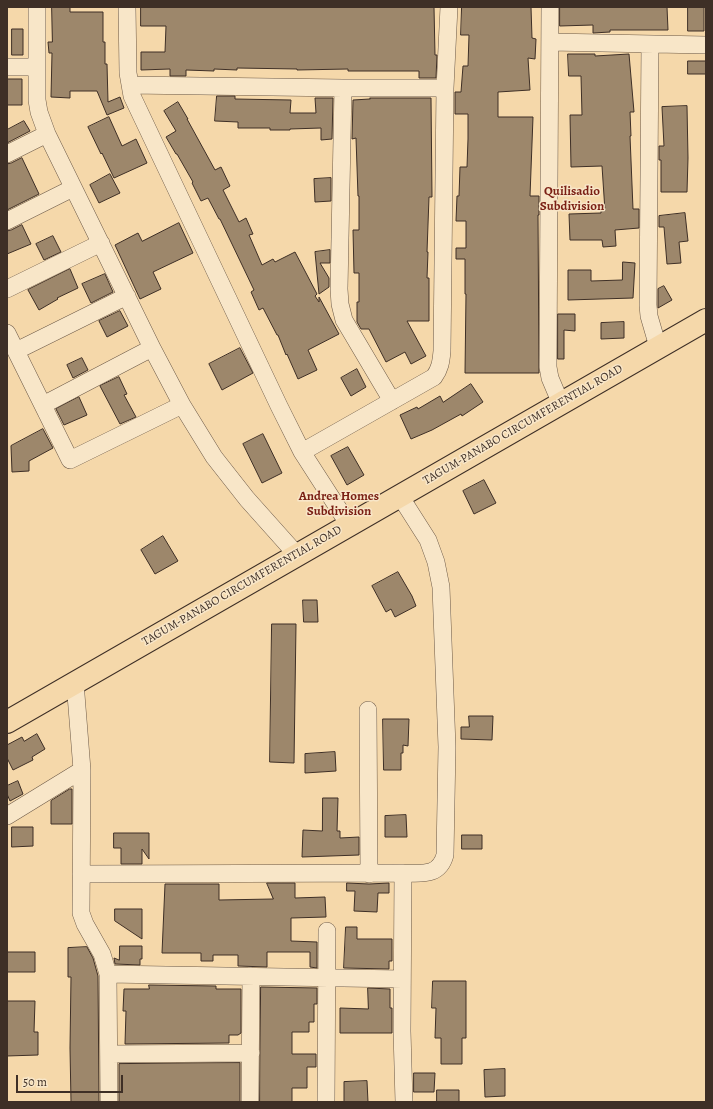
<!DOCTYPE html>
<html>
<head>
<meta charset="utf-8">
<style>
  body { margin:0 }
  #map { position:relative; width:713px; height:1109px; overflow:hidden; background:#f5d8aa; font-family:Alegreya,serif }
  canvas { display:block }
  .frame { position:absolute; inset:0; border:8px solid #3e2f26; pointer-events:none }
  .scale { position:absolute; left:16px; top:1075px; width:107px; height:18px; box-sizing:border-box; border:2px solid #3e2f26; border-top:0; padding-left:5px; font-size:12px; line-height:14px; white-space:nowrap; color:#3e2f26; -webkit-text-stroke:3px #f8e6c8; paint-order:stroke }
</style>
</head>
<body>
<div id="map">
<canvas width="713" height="1109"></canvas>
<div class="frame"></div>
<div class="scale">50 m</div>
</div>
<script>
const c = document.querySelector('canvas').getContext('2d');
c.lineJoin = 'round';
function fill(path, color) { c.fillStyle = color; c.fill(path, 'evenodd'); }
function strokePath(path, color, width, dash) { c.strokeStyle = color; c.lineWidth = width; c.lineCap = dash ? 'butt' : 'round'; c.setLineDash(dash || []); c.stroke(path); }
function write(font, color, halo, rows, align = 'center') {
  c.font = font + ' Alegreya,serif'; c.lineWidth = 3; c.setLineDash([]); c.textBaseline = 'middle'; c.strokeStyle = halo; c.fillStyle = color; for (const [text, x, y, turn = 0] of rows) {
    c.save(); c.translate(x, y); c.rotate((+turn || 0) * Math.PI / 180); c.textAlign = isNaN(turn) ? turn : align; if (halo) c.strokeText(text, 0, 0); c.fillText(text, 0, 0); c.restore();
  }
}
const building = new Path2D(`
  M52,7h18v5h33v30h2v22h2l1,38 12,-5 4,11 -17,7 -10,-24h-27v7l-19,-1 1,-44h-3l-1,-11h4z
  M141,7h293l1,48h2l-1,23h-17v-7h-71v-2l-51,1v-1l-60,-1v2l-23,-1v2l-28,-1v6h-16v-7l-29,1v-18h24l1,-26h-25z
  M462,7h69l1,31 4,1 -1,20 -7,-1 2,32 -32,2v25h35l-3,79h9v19h-1l1,158h-74l1,-79h-1v-35h-9v-11h10v-27h-10l1,-25h2l1,-29h7l1,-28v-25h-13v-22h6l2,-26h5l1,-31h-8z
  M560,7h107l1,23h-58v2l-17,1v-8l-33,1z
  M688,7h16v24h-16z
  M12,29h11v26h-11z
  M568,54h27v2l34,-2 5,58h-4l1,24h-1l3,73h6v19l-24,2 1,16 -13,1 -1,-7h-32l-1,-26 32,-1v-2h4l-3,-45 -31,1 -1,-52h12l-1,-39h-12z
  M688,61h18v13h-18z
  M7,79h15v26h-15z
  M217,96h18v3l56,1 -1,13h26l-1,-15h18l-1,41 -11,1v-12l-31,1v1h-20v-2h-32v-6l-23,-1z
  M370,98h61l1,99h-3l-2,55h1l-1,26h2v43h-22l19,35 -15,8 -6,-12 -19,10 -17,-33h-8l-4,-7v-20h2v-29h-5l-1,-43h6v-34h-1l-2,-58 -4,1 1,-39 17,-1z
  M178,102l10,17h-1l28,51 6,-3 9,19 -7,4 16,32 7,-4 7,16 -4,1 13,30 11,-6 2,3 20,-10 22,42 -2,2 4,6v-5l20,37 -31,16 9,20 -19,9 -11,-25 -1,1 -8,-20h-1l-14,-27 -4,2 -8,-18 3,-2 -34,-71h-1l-11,-21 -7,3 -9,-18 1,-1 -16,-28h-1l-10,-17 10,-6 -12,-20z
  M687,106l1,52 -1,34h-26v-32h-2v-14h5l-2,-39z
  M109,117l13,29 14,-7 11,24 -33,15 -12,-25 -1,1 -13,-27z
  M24,121l6,10 -23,12v-13z
  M22,158l17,36 -32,16v-46l4,-1z
  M110,174l10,19 -21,10 -9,-18z
  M331,178v23l-16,1 -1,-23z
  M685,213l3,28 -9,1 2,21 -14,1 -3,-37h-5v-11z
  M179,223l14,30 -40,19 8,17 -21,10 -25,-54 23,-12 4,8z
  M22,225l9,19 -24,10v-23l4,-1z
  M53,236l8,16 -17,8 -8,-16z
  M330,250v13h-10l9,15v9l-10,7 -4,-42z
  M623,262l12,1 -2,35 -65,2v-30h23v11l31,-1z
  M70,269l8,19 -21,10 1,1 -19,11 -11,-20z
  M105,274l8,18 -22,11 -9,-19z
  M664,286l8,14 -14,8v-19z
  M120,311l8,15 -21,11 -8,-16z
  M558,314h17v17l-11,-1v29h-6z
  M624,322v16l-23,1v-16z
  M240,348l13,25 -31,17 -13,-26z
  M82,358l6,12 -15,8 -6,-13z
  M357,369l9,18 -15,9 -10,-18z
  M119,377l8,17 -3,1 12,22 -16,7 -20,-38z
  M471,384l12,18 -21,14 -1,-2 -29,16 -21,9 -11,-24 17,-8 1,2 22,-13 3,6z
  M79,397l8,18 -23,10 -8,-16z
  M43,429l10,19 -24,13v10l-17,1 -1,-26z
  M263,434l19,39 -20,10 -19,-39z
  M348,447l16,28 -17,10 -16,-29z
  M484,480l12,23 -22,11 -11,-23z
  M163,536l15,25 -23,13 -14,-24z
  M398,572l14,24 4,10 -21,11 -4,-8 -5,3 -14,-26z
  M303,600h14l1,22h-14z
  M272,624h24l-2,139 -24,-1z
  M469,716h24l-1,24 -31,-1v-12h8z
  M383,719h26l-1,27 -5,-1v8h-2v17h-17z
  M37,734l8,15 -13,8 1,3 -20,10 -6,-12v-13l15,-8 2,4z
  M335,752l1,19 -31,2v-19z
  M18,781l5,13 -13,7 -3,-7v-8z
  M70,789h2v35h-21v-23z
  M323,798h15l-1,33h3v7l19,-1v18l-57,2 1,-27 19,1z
  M406,815l1,22h-22v-21z
  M12,827h21v19l-21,1z
  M114,833h35v26l-7,-10v15h-21v-16h-7z
  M462,835h20v14h-20z
  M267,883h28v15l30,-1 1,20 -35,1v23l26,1v26l-7,-1v-15h-43v15l-29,-1v-11h-25v6h-12v-8h-39l3,-69h54v16l54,-1z
  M347,883l22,1 20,-1v10h-11l-1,19 -23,-1 1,-20h-8z
  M115,909h27v30l-27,-18z
  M346,927h11v12h35v22h-3v8l-45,-1z
  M120,946h22v13h-2v6l-25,-1 -1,-6 5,2z
  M87,947l6,11 5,18 1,126h-28l-1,-54 1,-71h-3v-29z
  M7,952h28v20h-28z
  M433,981h33v57h-4v26h-21v-26h-6l1,-30h-4z
  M149,985l67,1v3h25v44l-3,2h-9v8l-104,1 1,-33h-3l1,-22h25z
  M261,987l56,1v16h-3v18h-5v10h-17v22h24v13h-9v21h-15v14h-32z
  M368,988l22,1v19h2v25h-52v-25l28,1z
  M7,1001h28l-1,31h4v23l-31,1z
  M240,1063v39h-121v-38z
  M505,1069v27l-20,1 -1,-27z
  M414,1073h21l-1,19h-20z
  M367,1081l1,21h-24v-20z
  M437,1090h22v12h-22z`);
fill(building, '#9d876b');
strokePath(building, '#3e2f26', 1);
const minor = new Path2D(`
  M37,7v93l2,12 8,22 105,214 30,57 32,52 33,42 50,56
  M127,7l1,66 4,23 147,310 23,46 47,73
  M550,7l-2,360 2,11 11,26
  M550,42l156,3
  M650,44l-2,261 1,11 9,31
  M7,67h30
  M130,85l213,3h102
  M343,88l-4,201 1,15 4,16 48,81
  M7,154l40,-20
  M7,221l66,-33
  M7,289l94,-46
  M7,333l63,127 112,-55
  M16,351l111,-55
  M43,405l109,-57
  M302,452l132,-75c6,-8 7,-15 8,-26l3,-263 4,-81
  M400,496l28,44 8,22 5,25 6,160 -2,108c-6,22 -24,18 -42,18l-1,158 2,71
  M75,682l7,88 -1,143 4,11 17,30 6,20 1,128
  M368,710l1,164
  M7,816l75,-46
  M81,874l322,-1
  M108,974l294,5
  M109,1054l142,-1
  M250,1102l1,-126
  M326,1102l1,-171`);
const primary = new Path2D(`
  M7,722l699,-402`);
strokePath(minor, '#6c5947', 18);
strokePath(primary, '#3e2f26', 24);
strokePath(minor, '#f8e6c8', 17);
strokePath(primary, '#f5d8aa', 22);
write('12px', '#3e2f26', '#f8e6c8', [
  ["TAGUM-PANABO CIRCUMFERENTIAL ROAD",523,425,-30],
  ["TAGUM-PANABO CIRCUMFERENTIAL ROAD",242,586,-30]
]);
write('bold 13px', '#7a1f14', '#f8e6c8', [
  ["Quilisadio",572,192],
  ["Subdivision",572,207],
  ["Andrea Homes",339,497],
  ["Subdivision",339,512]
]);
</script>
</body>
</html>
